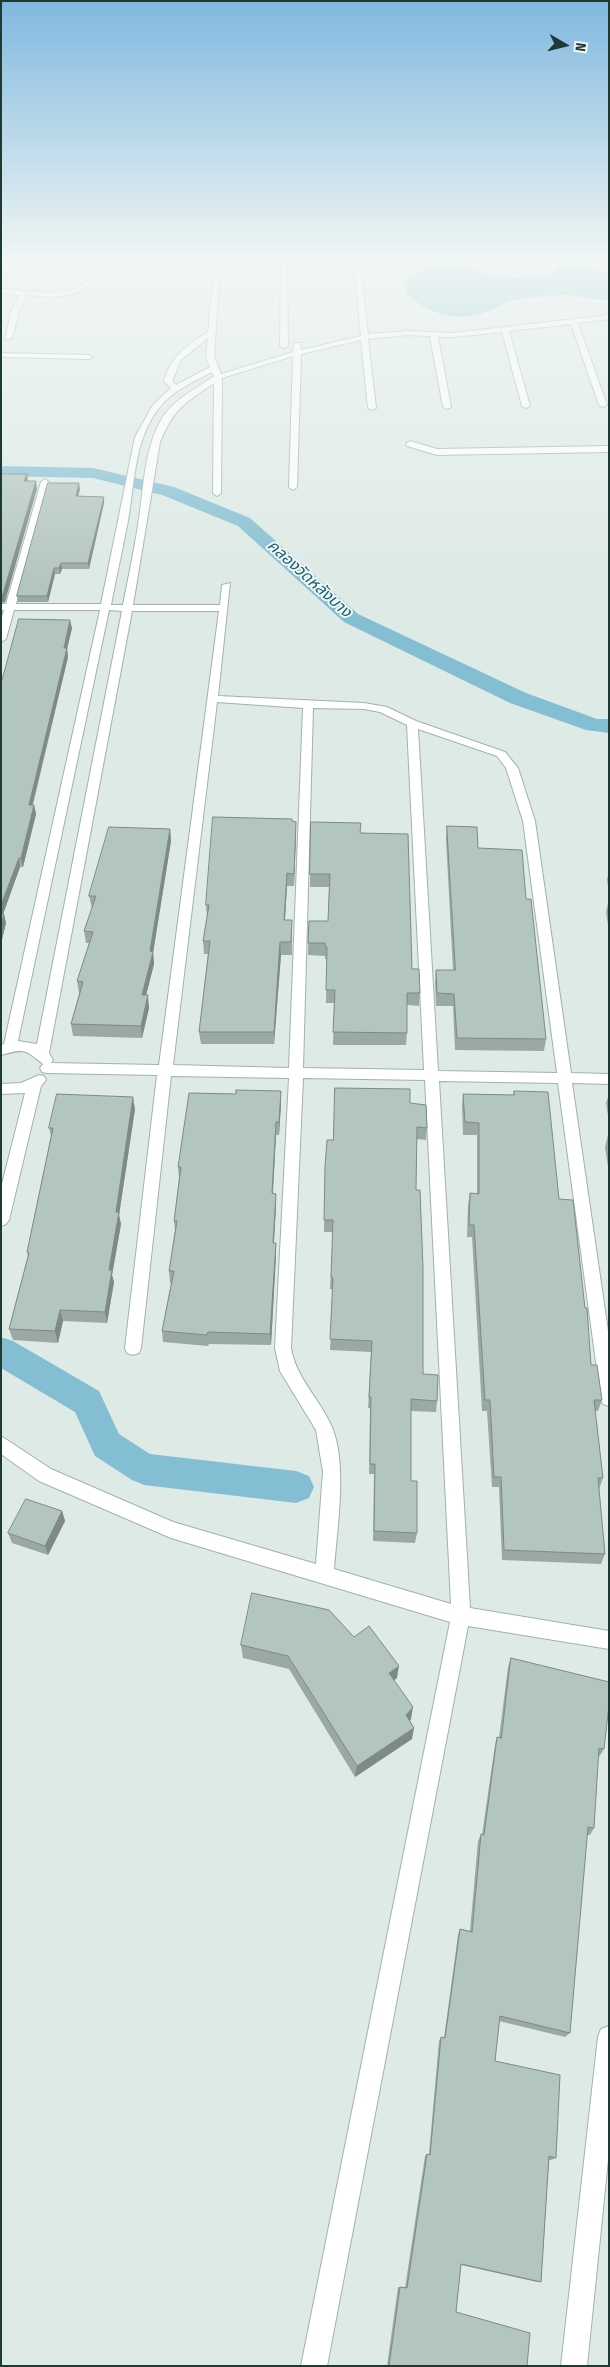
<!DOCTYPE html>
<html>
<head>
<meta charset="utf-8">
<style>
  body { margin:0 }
  #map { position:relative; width:610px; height:2367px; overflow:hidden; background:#deeae6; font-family:"Fira Sans Condensed",sans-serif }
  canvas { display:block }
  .frame { position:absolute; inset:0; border:2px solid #1f3a35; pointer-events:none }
  .north { position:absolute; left:540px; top:20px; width:50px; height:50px; -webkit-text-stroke:4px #eef7f3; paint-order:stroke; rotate:98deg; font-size:14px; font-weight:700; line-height:20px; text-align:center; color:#1f3a35 }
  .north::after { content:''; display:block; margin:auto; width:18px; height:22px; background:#1f3a35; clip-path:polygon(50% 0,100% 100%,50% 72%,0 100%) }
</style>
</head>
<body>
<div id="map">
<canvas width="610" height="2367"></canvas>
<div class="frame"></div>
<div class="north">N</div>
</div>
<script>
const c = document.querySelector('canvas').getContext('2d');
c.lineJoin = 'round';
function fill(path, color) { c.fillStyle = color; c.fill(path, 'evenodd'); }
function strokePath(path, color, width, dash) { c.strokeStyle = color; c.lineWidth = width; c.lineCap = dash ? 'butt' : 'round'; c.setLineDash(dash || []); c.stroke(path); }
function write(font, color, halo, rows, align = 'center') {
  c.font = font + ' "Fira Sans Condensed","Noto Sans Thai",sans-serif'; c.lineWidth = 4; c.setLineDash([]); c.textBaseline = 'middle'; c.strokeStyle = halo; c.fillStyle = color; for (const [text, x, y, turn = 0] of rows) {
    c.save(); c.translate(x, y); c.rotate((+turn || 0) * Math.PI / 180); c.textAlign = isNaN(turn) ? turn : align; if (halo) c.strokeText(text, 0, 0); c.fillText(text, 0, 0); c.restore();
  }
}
fill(new Path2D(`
  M567,265l14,1 28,7v26c-15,3 -30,-5 -46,-4 -17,1 -36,2 -53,6 -8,2 -16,9 -24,11 -31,11 -57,2 -81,-19l-1,-10c13,-17 45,-21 65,-16 7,2 14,6 22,8 19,4 41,4 61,0l5,-8z`), '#84bed2');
fill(new Path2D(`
  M1,466l92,2 81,19 76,31 108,96 168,79 71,26h12v14l-23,-3 -76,-27 -166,-81 -106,-96 -76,-31 -69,-17 -92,-2z
  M1,1337l12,4 86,50 20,43 31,20 146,17 13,5 5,11 -5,11 -13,5 -152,-18 -12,-5 -37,-24 -20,-44 -74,-44z`), '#84bed2');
const service = new Path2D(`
  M1,353l88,2 4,2 -4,2 -88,-2z`);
const minor = new Path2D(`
  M101,256h6c-6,10 -10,22 -19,30 -14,14 -43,11 -61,9l-8,17 -7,26 -7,2 6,-28 9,-17 -19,-2v-4c21,1 63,9 80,-4 9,-7 14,-19 20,-29z
  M215,256h6l-7,100 7,18 72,-22 1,-9h6l1,7 60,-14 -8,-80h6l9,78 39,-3 46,2 156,-18v4l-31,4 29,82 -4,2 -4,-2 -28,-81 -62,7 21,75 -4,2 -4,-2 -20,-74 -49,5h-15l13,70 -4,2 -4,-2 -13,-71 -23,-1 -39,4 8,69 -4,2 -4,-2 -7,-68 -60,14 -4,133 -4,3 -4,-3 4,-131 -71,22 -1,115 -4,3 -4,-3 1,-110c-29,20 -40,25 -54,59l-27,163h87l2,-20 8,-2 -12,113 146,7 23,4 29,14 89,31 13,16 17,53 36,252 38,1v10l-37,-1 37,255v68l-6,-2 -2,-5 -43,-316 -119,-2 31,527 139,23v18l-141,-23 -141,740h-26l149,-744 -279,-84 -132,-57 -38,-27v-18l50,33 122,53 143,42 7,-92 -7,-42 -36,-59 -5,-23 14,-270 -118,-2 -30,272 -2,5 -6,2 -6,-2 -2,-5 32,-273 -110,-2 -5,-1 -2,-4 3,-4c-18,-14 -17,-16 -42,-9v-10l3,-1 96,-434h-86l-8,29 -5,3v-22l3,-10h-3v-6h5l35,-122 4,-3 4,3 -33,122h85l34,-167 18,-32 18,-17 -7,-7c7,-24 23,-37 44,-49zM208,338l-2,18 4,11 -34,18 -4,-4 9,-21zM212,372l2,4c-18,13 -42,24 -53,44 -18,32 -17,70 -23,105 -4,27 -10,53 -15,80h-12c5,-27 11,-53 16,-79 8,-39 6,-86 32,-118 13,-17 34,-26 53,-36zM109,610l13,1 -85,433 -19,-3zM132,611h87l-60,454 -108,-2 2,-3 -4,-7zM217,702l86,6 -14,360 -116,-3zM313,708l51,1 16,3 27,13 17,345 -121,-2zM418,729l79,27 9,12 17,53 34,252 -119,-2zM303,1078l122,2 26,524 -117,-35c3,-39 14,-108 -3,-144 -12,-27 -35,-47 -40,-77z
  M281,256h6l1,90 -4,2 -4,-2z
  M410,441l27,8 172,-3v6l-172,3 -30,-9 -1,-2z
  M39,1075l5,1 2,4 -5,6 -32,134 -3,4 -5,2v-38l24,-95 -24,1v-10l20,-1z
  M609,2026v124l-22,216h-26l37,-329 3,-8z`);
strokePath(service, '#a1b2ad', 2);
strokePath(minor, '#a1b2ad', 2);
fill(service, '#fff');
fill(minor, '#fff');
fill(new Path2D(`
  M80,489l-2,7 26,1v6l-15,66h-27l-2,5h-5l-7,28h-30l-1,-6z
  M72,628l-5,21 1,8 -35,148h1l2,9 -13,53h-3l-17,47 3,9 -5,20v-259z
  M292,819v2l4,1 -2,64h-7l-2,34 7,13v22h-11l-7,89h-73l-2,-12 9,-78h-4l-1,-13 4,-24 -1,-12z
  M311,822l49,11 52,136 8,24 -1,13 -12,-1v28l-1,12h-73l1,-42h-8l1,-44h-2v-3l-17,-1 1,-34h19l1,-34h-19z
  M447,826l31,22 48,51 20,140 -2,12 -89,-1 -2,-44h-17l-1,-24 1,-12h17l-7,-131z
  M170,829l1,12 -18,112 1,11 -8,31 3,13 -7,30 -69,-2 -2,-12 8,-30v-1l-2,-12 12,-38h-3l-2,-12 8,-23 -3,-12z
  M609,870v22l-2,-12z
  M609,899v32l-3,-19z
  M281,1091v13l-2,31h-3l-3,58 3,1v12l-2,37h2v12l-5,90 -62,-1 -1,2 -45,-4 -1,-11 9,-48h-1l-1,-12 6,-41 -1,-9 5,-42 -1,-12 58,-73z
  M514,1091l45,108 32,166 11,35 -4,11h-3l8,67 -4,11 6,65 -4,10 -99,-4 -3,-73h-7l-5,-76h-5l-10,-174h-5l1,-32 2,-12 7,1v-59h-14l-1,-28 1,-13 50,1z
  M609,1094v28l-3,-19z
  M410,1103l17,25 -1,12 -10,-1v51l7,184 14,27 -1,11 -25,-1v70l6,52 -2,10 -42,-2 1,-67h-5l1,-66h-2l3,-56 -41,-2 3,-61h-3l3,-57h-9l1,-65 8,-27z
  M135,1109l-16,106 2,9 -9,51 2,7 -7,41 -44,-2 -5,22 -45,-3 -4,-11 19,-73 -1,-4 24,-116 -2,-8z
  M608,1135h1v38l-4,-26z
  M62,1511l3,10 -17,34 -36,-12 -4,-10z
  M354,1637l43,41 -3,2 17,39 -1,2 2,18 -57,38 -66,-108 -46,-11 -2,-13z
  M511,1658l93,91 -5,8 -1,-1 -4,72 -4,7h-3l-17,198 -5,4 -66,-16 -4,40 61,97 -5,2h-2l-8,122h-4l-76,-17 -5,47 71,54h-140l11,-79 7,1 20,-132 2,-2h2l10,-113 2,-4 3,1 14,-103 2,-6 10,2 8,-90 3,-7 1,1 13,-90 2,-8 2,1 9,-71z`), '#9aa9a4');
fill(new Path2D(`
  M27,474l1,7h-4z
  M36,481l1,8 -32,113 -4,1v-8z
  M79,483l1,6 -3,13 -1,-6z
  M104,497v6l-15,66 -1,-6z
  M61,563l1,6 -2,5 -1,-6z
  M54,568l1,6 -7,28 -1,-6z
  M70,620l2,8 -5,21 1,8 -38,157 -1,-9z
  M34,805l2,9 -13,53 -2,-9z
  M296,822v12l-2,52v-12z
  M170,829l1,12 -18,112 1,11 -11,43 -1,-12 8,-44z
  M19,858l1,9 -19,53v-15z
  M287,873v13l-3,47v-13z
  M4,914l2,9 -5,20v-17z
  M280,942l1,13 -7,89v-12z
  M148,995l1,13 -7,30 -1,-12z
  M281,1091v13l-2,31v-13z
  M133,1097l2,12 -16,106 2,9 -9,51 2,7 -7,41 -2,-11 4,-42 7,-58z
  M276,1122v13l-4,71v-13z
  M276,1194v12l-3,49v-12z
  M276,1243v12l-5,90 -1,-11z
  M60,1310l3,11 -5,22 -3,-12z
  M62,1511l3,10 -17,34 -3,-9z
  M399,1666l-2,12 -9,7 1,-12z
  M413,1707l-2,12 -7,8 2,-12z
  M414,1728l-2,11 -57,38 2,-11z`), '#7d8a86');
const building = new Path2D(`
  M1,474h26l-3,7h12l-33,113 -2,1z
  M48,483h31l-3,13 28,1 -16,66h-27l-2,5h-5l-7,28h-30z
  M19,619l51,1 -6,28h3l-38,157h5l-13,53h-2l-18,47v-221z
  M213,817l79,2v2l4,1 -2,52 -7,-1 -3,47h8l-1,22h-11l-6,90h-75l11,-91h-7l6,-36h-3z
  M311,822l50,1 -1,10 48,1 4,135h7l1,24h-13v40l-74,-1 2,-42h-9l1,-43h-2v-4h-17l1,-22h19l2,-47h-20z
  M447,826l30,1 1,21 44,2 4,49h5l15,140 -89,-1 -3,-44 -17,-1 -1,-23h19z
  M109,827l61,2 -20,122 3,1 -11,43h6l-7,31 -70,-2 12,-42 -6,-1 16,-49 -9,-1 12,-35h-7z
  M1,914h3l-3,12z
  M335,1088l75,1v14l16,2 1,23 -10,-1 -1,63h4l3,78v106l15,1 -1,26 -26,-2v82h6v52l-43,-2 1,-67h-5l1,-67h-2l3,-56 -42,-2 3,-61 -2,-1 2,-57h-9l1,-53 2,-27h6z
  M236,1090l45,1 -2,31h-3l-4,71 4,1 -3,49h3l-6,91 -62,-2 -1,3 -45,-4 12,-60h-5l8,-50h-3l7,-54h-3l11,-74 47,1z
  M514,1091l34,1 11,107 14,1 12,108h2l4,57h6l5,35h-8l9,78h-5l7,76 -101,-4 -3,-73h-7l-4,-77h-5l-11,-175h-5l1,-32 9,1v-71l-14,-1 -2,-28 51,1z
  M57,1094l76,3 -17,115h3l-10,58h3l-7,42 -45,-2 -5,21 -46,-2 20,-76 -2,-1 26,-124h-4z
  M26,1499l36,12 -17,35 -37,-13z
  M252,1593l77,17 25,27 15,-11 30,40 -10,7 24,34 -7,8 8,13 -57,38 -69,-110 -47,-11z
  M511,1658l98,24v23l-5,44 -5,-1 -5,80 -6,-1 -18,206 -70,-17 -5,45 65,14 -4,83 -7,-2 -8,126 -80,-18 -5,48 74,21 -3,33h-138l11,-79 7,1 20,-134 3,1 11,-118 4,1 15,-109 12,3 9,-98 3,1 13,-98 4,1z`);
fill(building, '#b3c5bf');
strokePath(building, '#7d8a86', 1);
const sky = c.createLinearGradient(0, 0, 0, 587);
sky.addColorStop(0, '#80b8df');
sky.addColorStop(0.44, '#f0f6f4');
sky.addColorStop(1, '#f0f6f400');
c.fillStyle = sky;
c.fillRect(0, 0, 610, 587);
write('italic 16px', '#185e77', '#eef7f3', [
  ["คลองวัดหลังบาง",309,579,42]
]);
</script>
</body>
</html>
